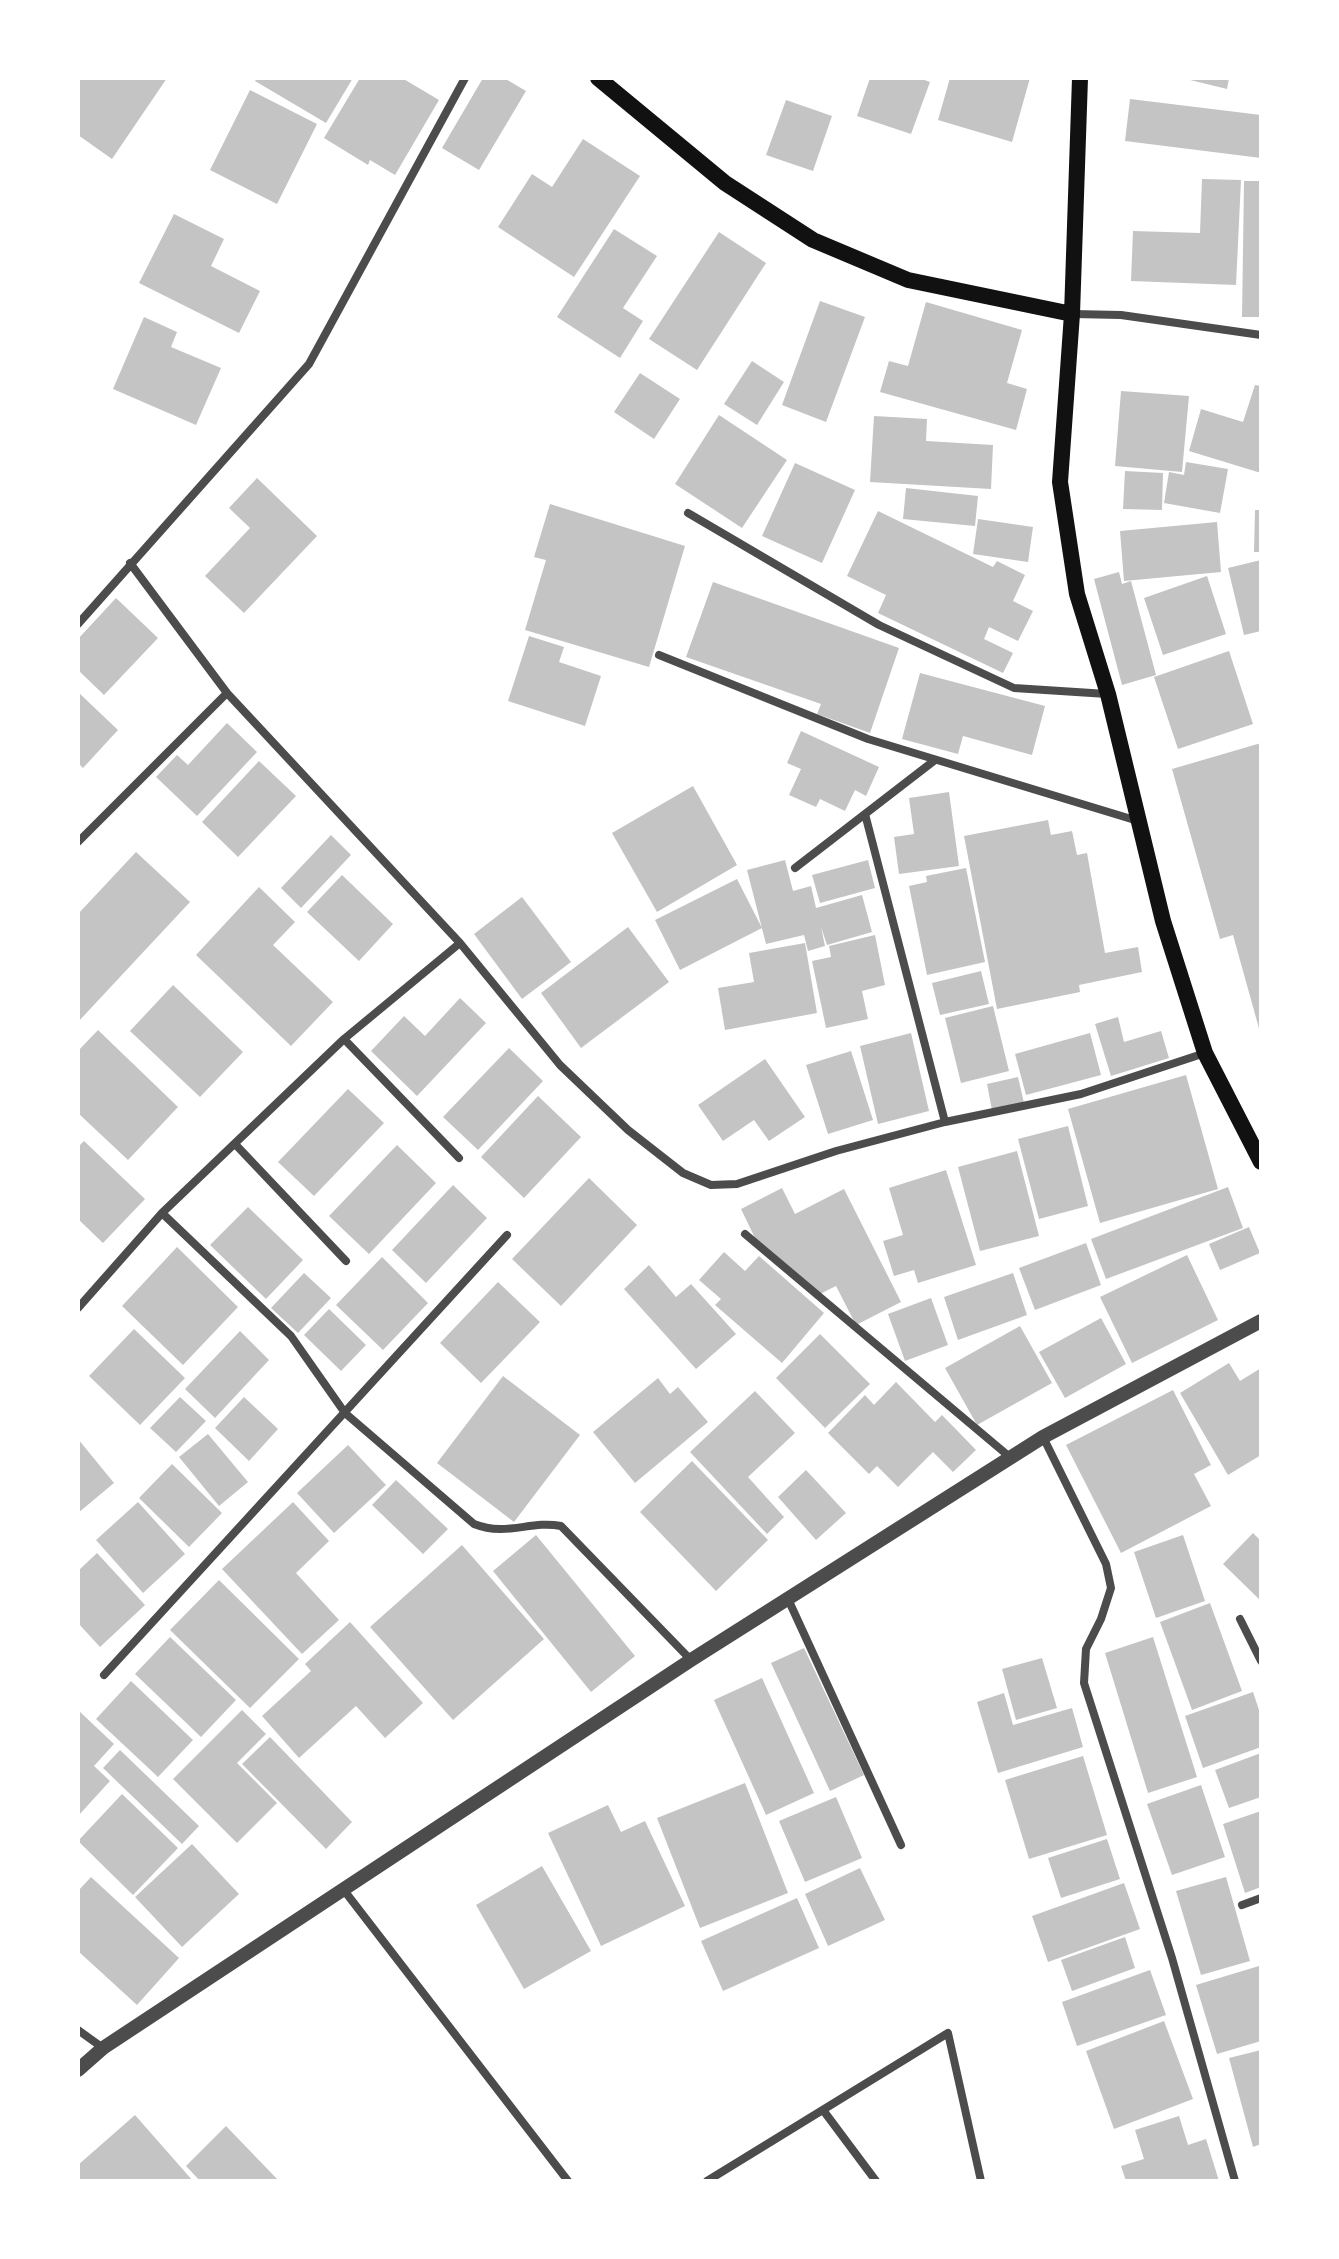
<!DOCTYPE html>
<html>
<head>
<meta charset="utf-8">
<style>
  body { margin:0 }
  #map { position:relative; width:1339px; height:2259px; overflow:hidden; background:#fff; font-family:Cabin,sans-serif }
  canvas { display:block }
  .frame { position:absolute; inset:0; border:80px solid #fff; pointer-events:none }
</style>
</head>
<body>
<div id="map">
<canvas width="1339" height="2259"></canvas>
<div class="frame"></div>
</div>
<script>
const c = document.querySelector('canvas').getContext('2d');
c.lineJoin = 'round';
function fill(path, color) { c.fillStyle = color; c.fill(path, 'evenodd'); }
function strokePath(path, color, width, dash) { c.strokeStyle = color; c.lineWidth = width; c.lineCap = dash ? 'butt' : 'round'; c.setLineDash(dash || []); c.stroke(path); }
fill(new Path2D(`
  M78,78h89l-55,81 -34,-24z
  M257,78h96l-27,45 -71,-42z
  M360,78h42l37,22 -44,75 -25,-15 -2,5 -44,-27z
  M483,78h21l22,13 -47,79 -37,-22z
  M870,78h49l11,4 -19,52 -54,-18z
  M950,78h80l-18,64 -74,-22z
  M1182,78h47l-2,11z
  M250,90l67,34 -40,80 -67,-34z
  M1130,99l131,16v43l-136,-17z
  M786,100l46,16 -19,55 -47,-16z
  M583,139l57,37 -66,101 -76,-50 34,-53 20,13z
  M1202,179l39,1 -5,105 -105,-4 2,-50 67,2z
  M1244,181h17v136h-19z
  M174,214l50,25 -13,27 49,25 -21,42 -100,-50z
  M614,229l43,27 -34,52 20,13 -23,37 -63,-41z
  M719,232l47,31 -69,107 -48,-31z
  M820,301l45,16 -39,105 -44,-17z
  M926,302l96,28 -15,53 20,6 -11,41 -136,-38 9,-31 19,5z
  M144,317l33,15 -6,15 50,21 -25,57 -83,-36z
  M752,361l32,21 -27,43 -33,-21z
  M640,373l40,26 -26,40 -40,-27z
  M1255,385l6,1v87l-72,-22 12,-42 42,13z
  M1121,391l68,5 -7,76 -67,-6z
  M719,415l68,45 -45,68 -67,-44z
  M874,416l53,3 -1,22 67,4 -2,44 -121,-7z
  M1186,462l42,7 -8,44 -56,-10 5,-31 15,3z
  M795,463l60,27 -33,73 -60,-27z
  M1125,471l38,2 -1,37 -39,-1z
  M257,478l60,58 -73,77 -39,-37 45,-48 -21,-20z
  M906,488l72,8 -3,30 -72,-7z
  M550,504l135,42 -36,121 -124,-37 21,-70 -12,-3z
  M1255,510h6v42h-7z
  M878,511l115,56 4,-6 28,14 -12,26 20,10 -15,30 -29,-14 -5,12 29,14 -10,20 -125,-60 8,-18 -39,-19z
  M978,519l55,8 -5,35 -55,-8z
  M1217,522l4,50 -97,9 -4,-50z
  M1261,560v71l-17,4 -16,-67z
  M1119,572l3,12 9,-3 25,94 -34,10 -28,-106z
  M1207,576l19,58 -63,21 -19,-57z
  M713,582l186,66 -29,85 -53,-19 4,-10 -135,-47z
  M116,598l42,40 -54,57 -26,-25v-31z
  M529,636l35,11 -5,15 42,14 -16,50 -77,-25z
  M1229,651l24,73 -75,25 -24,-72z
  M920,673l125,33 -13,49 -69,-19 -5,18 -56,-15z
  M78,692l40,38 -35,38 -5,-5z
  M227,723l30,29 -60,64 -41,-39 21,-22 11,10z
  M801,731l78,36 -13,29 -11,-6 -10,21 -25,-12 -4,8 -27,-12 12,-26 -14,-6z
  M1261,743v289h-1l-27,-97 -13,4 -48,-170z
  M259,761l37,35 -58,61 -36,-35z
  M693,786l44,79 -80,47 -45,-79z
  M949,792l10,74 -60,8 -5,-37 20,-3 -5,-36z
  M1048,820l3,15 21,-4 5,24 10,-2 18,100 33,-6 4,25 -63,13 1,7 -83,17 -33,-173z
  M331,835l20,20 -50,53 -20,-20z
  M136,852l54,50 -112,120v-108z
  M785,860l8,31 18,-5 5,22 46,-13 10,37 -45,13 -6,-18 4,19 -17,5 -4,-16 -38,9 -19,-74z
  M868,860l7,28 -55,15 -8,-28z
  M966,868l19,94 -58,13 -18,-89 18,-4 -1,-6z
  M342,875l51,49 -34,37 -52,-49z
  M737,879l25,49 -82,42 -25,-50z
  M259,887l36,35 -22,23 60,57 -42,44 -95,-91z
  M522,897l49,65 -49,37 -48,-65z
  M628,927l41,55 -88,66 -40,-55z
  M875,935l10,50 -23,6 6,28 -42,9 -14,-67 19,-4 -2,-11z
  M805,943l12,70 -92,17 -7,-42 36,-6 -5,-29z
  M981,971l8,33 -49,11 -8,-32z
  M173,985l70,67 -43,45 -70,-66z
  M460,998l26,25 -69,73 -46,-45 33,-35 21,20z
  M993,1006l16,65 -48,12 -16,-65z
  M1118,1017l6,25 37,-11 8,27 -58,18 -16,-52z
  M98,1030l80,77 -50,53 -50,-47v-62z
  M911,1033l18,78 -51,13 -18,-78z
  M1090,1033l11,42 -75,20 -11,-41z
  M509,1048l34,33 -65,69 -35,-33z
  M851,1051l22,69 -45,14 -22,-69z
  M765,1059l40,58 -36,24 -15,-21 -31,21 -25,-36z
  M1186,1075l32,114 -118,34 -32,-114z
  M1018,1077l6,26 -32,7 -5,-26z
  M348,1089l36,34 -70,73 -36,-34z
  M538,1096l43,41 -57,61 -43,-41z
  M1068,1126l20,80 -49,13 -21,-80z
  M84,1141l61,58 -42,44 -25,-24v-72z
  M397,1145l39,38 -67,71 -40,-38z
  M1017,1151l22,85 -59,15 -22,-84z
  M946,1170l30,95 -58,18 -4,-13 -20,6 -11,-35 20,-6 -14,-47z
  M589,1178l48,47 -76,81 -49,-47z
  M453,1185l34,33 -61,65 -34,-33z
  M1228,1187l15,41 -137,51 -15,-40z
  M782,1188l13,26 49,-25 57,113 -45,23 -20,-39 -16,8 -65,-56 -14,-29z
  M248,1207l55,53 -37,39 -56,-54z
  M1249,1227l11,26 -40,17 -11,-26z
  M1086,1243l15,42 -66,25 -16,-42z
  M177,1247l61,60 -55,58 -61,-59z
  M724,1252l21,19 14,-15 65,57 -42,50 -67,-58 6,-6 -22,-19z
  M1187,1255l31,65 -86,43 -32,-66z
  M382,1257l46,46 -45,47 -47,-45z
  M649,1265l27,32 15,-13 45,50 -40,35 -72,-80z
  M304,1273l27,25 -33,35 -27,-25z
  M1013,1273l14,42 -69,25 -14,-43z
  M498,1282l42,40 -59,61 -41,-40z
  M931,1298l17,47 -43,16 -17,-47z
  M329,1309l37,36 -25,26 -37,-36z
  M1101,1318l25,46 -61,34 -26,-46z
  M1020,1326l32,57 -75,42 -32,-57z
  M134,1329l51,49 -45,47 -51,-49z
  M240,1331l29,29 -54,58 -30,-29z
  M820,1334l50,50 -45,44 -49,-50z
  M1229,1363l11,18 21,-13v87l-33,20 -48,-82z
  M503,1376l77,59 -66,87 -77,-59z
  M658,1378l12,16 8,-7 30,35 -73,61 -42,-51z
  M896,1382l39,40 7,-7 34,35 -23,22 -20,-20 -35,35 -21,-21 -8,8 -41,-41 37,-38 9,10z
  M1173,1390l38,75 -17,9 17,32 -90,47 -55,-108z
  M755,1391l40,42 -47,44 36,40 -17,17 -77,-82z
  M180,1397l26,24 -30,31 -26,-24z
  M244,1397l34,32 -29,32 -34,-33z
  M208,1434l40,48 -29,24 -40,-49z
  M78,1439l36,44 -36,30z
  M348,1445l38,40 -52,48 -37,-40z
  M692,1461l76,79 -52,51 -76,-79z
  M172,1464l50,49 -33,34 -50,-49z
  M806,1470l40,43 -30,27 -38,-43z
  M396,1480l52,49 -25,25 -51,-49z
  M138,1502l47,52 -42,39 -47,-53z
  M293,1502l36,39 -33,32 43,47 -37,34 -80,-85z
  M1253,1533l8,8v60l-38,-37z
  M536,1535l99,121 -44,36 -98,-121z
  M1183,1535l22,66 -49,17 -22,-66z
  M462,1545l82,94 -91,81 -83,-93z
  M97,1553l48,52 -45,42 -22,-24v-52z
  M219,1580l80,79 -49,49 -80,-78z
  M1210,1603l32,88 -50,19 -32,-88z
  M350,1622l73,81 -38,35 -29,-32 -57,52 -37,-42 49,-45 -6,-7z
  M170,1637l66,63 -35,37 -66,-63z
  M1153,1637l44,140 -49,16 -43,-140z
  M804,1648l60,127 -34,16 -59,-128z
  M1042,1658l15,50 -41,12 -14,-51z
  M762,1678l52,115 -48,22 -52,-115z
  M131,1681l62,59 -35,37 -62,-58z
  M1253,1692l8,24v31l-58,21 -18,-52z
  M1004,1693l9,32 59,-17 11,39 -85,26 -21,-71z
  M78,1710l36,34 -20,22 16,15 -32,35z
  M242,1710l24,24 -29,29 40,40 -40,40 -64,-64z
  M270,1737l82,85 -26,27 -84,-85z
  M120,1750l79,76 -17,18 -79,-76z
  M1261,1753v44l-32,11 -14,-38z
  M1083,1756l24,79 -78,24 -24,-79z
  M745,1783l43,110 -88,35 -43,-110z
  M1201,1785l24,72 -53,18 -25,-71z
  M122,1794l56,54 -45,47 -55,-54z
  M836,1797l26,61 -57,24 -26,-61z
  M608,1805l13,27 24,-11 40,85 -84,40 -53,-113z
  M1261,1811v76l-16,6 -22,-69z
  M1107,1839l13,40 -59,19 -13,-40z
  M192,1844l47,50 -57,53 -47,-50z
  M542,1866l49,85 -67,38 -48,-84z
  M860,1868l25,52 -57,26 -23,-52z
  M91,1877l88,81 -42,47 -59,-54v-60z
  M1226,1877l24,84 -49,14 -25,-84z
  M1124,1883l16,46 -92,33 -16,-46z
  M797,1898l22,50 -96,43 -22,-50z
  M1125,1937l10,31 -63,23 -11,-31z
  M1259,1966l2,8v67l-44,13 -21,-69z
  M1150,1970l16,45 -89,31 -15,-44z
  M1164,2021l29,78 -79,30 -28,-78z
  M1261,2050v94l-8,3 -24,-89z
  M135,2115l58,66h-115v-16z
  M1179,2116l9,29 18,-6 13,42h-93l-5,-15 23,-7 -9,-29z
  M226,2126l53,55h-79l-14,-15z`), '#c4c4c4');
strokePath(new Path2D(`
  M1073,314l48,1 140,20
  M688,513l191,112 135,63 93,6
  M130,563l97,130 233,250 100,122 68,65 55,43 28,12 26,-1 99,-33 109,-29 136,-28 124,-41
  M78,624l231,-260 156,-286
  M659,655l209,84 270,82
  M865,814l80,308
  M78,842l149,-149
  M795,868l140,-108
  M344,1039l115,119
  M235,1144l111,117
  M162,1213l129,123 54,77 129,111c33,13 56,-4 87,2l130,134
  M745,1234l266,224
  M78,1308l84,-95 182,-174 116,-96
  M1043,1437l63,127 5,24 -10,31 -15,30 -2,34 88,275 63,223
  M788,1599l113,246
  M1240,1619l21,42
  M104,1675l403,-440
  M343,1889l225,292
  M1242,1905l19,-7
  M78,2030l25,18
  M823,2110l53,71
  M707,2181l241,-148 33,148`), '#4c4c4c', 8);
strokePath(new Path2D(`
  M78,2070l25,-22 588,-388 352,-223 218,-116`), '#4c4c4c', 14);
strokePath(new Path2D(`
  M598,78l127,105 88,57 95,40 164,34
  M1080,78l-8,236 -12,168 17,112 31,100 55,227 42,132 56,109`), '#111', 16);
</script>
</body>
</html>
